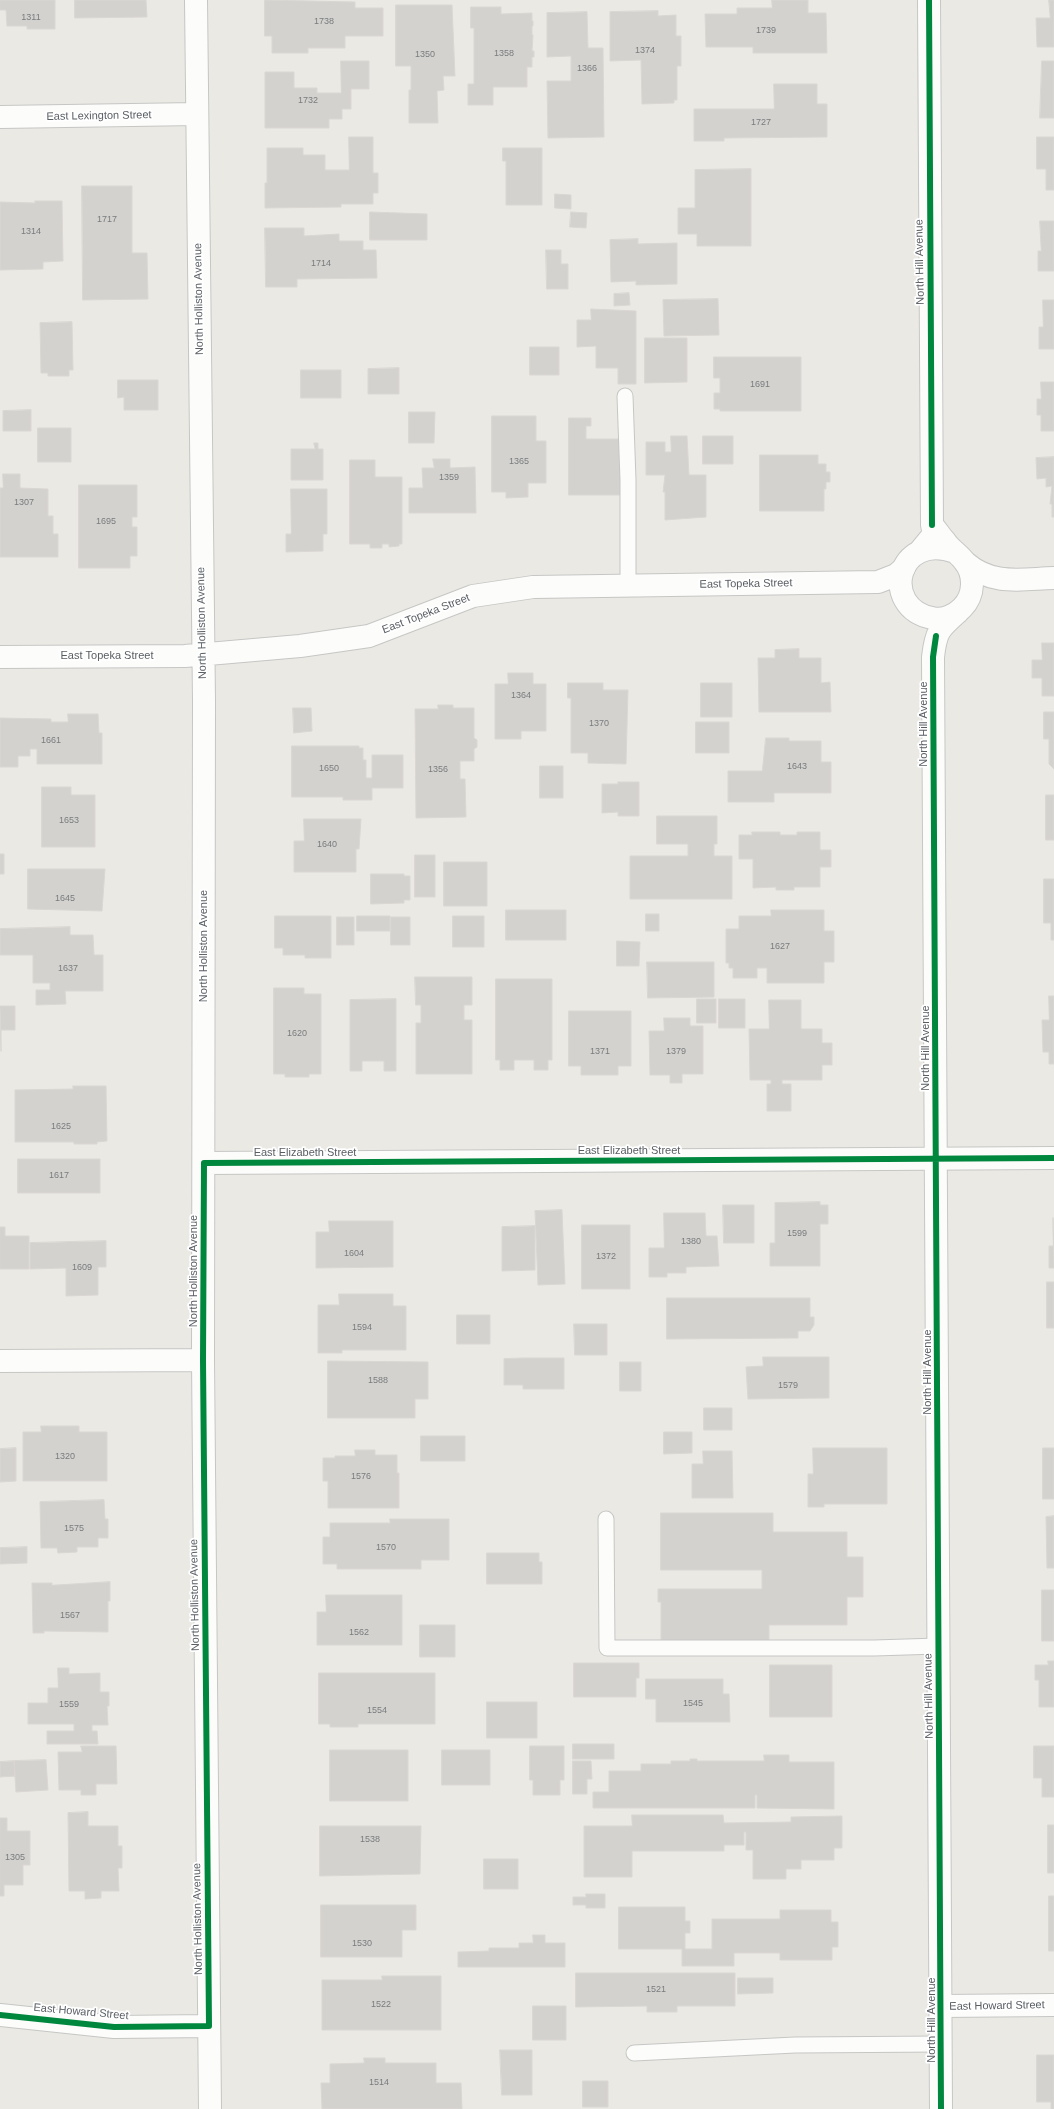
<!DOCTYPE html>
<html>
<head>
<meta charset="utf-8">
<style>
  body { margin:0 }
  canvas { display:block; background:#eae9e4 }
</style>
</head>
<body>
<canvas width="1054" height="2109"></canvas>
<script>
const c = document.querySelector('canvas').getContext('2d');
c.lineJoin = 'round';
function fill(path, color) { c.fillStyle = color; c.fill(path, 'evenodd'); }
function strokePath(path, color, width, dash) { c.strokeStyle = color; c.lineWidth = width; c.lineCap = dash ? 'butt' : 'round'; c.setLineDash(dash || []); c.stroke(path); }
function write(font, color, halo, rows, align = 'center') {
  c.font = font + ' Helvetica,sans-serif'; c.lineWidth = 3.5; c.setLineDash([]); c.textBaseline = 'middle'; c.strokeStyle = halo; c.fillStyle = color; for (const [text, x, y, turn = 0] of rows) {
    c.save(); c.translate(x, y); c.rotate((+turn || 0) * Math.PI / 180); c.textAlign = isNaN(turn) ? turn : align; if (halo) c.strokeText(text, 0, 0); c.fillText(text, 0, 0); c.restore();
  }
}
const building = new Path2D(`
  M0,0h55v29h-28v-3h-20l-1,-16h-6z
  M75,0h71l1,17 -72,1z
  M265,0l90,2v6h28v28h-38v12h-37v5h-36v-17h-7z
  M772,0h36v13h18l1,40h-74v-6h-47l-1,-33h32v-6h35z
  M1049,0h5v47h-17l-1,-29h14z
  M396,5h56l3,71h-12l1,14 -7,1 1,32h-29v-33h2v-24h-15z
  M471,7h30v7l31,-1v8h1v5h-1v9h1l-1,16h2v6h-2v10h-5v20h-34v18h-25v-21h6v-56h-3z
  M658,11v5l18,-1v21h5v30h-4v34h-3v3l-32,1 -1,-44 -31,1v-49z
  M587,12l1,36h15l1,89 -56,1 -1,-57h24v-25l-24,1v-44z
  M341,61h28v28h-18v20h-9v10h-13v9h-64v-56h29v16h23v5h24z
  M1042,61h12v57h-14z
  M774,84h43v20h10v33l-103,1v3h-30v-32h80z
  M349,137h24v36h5v20h-5v11h-32v3l-76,1v-25h2v-35h36v7h22v15h24z
  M1037,137h17v53h-8v-21h-9z
  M503,148h39v57h-36v-44h-3z
  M751,169v77h-54v-12h-19v-26h17v-38z
  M82,186h50v67h15l1,46 -65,1z
  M555,194l16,1v14l-16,-1z
  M35,201h27l1,60 -20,1v7l-43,1v-68l35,1z
  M370,212l57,2v26h-57z
  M571,212l16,1 -1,15 -16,-1z
  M1040,221h14v50h-16v-20h3z
  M265,228h39v8l35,-2v7h24v9h13l1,28 -80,1v8h-31z
  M638,239v5l39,-1v41l-41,1v-4l-25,1 -1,-42z
  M546,250h15v14h7v25h-21z
  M629,293l1,12 -16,1v-12z
  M718,299l1,36 -55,1 -1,-36z
  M1043,300h11v49h-15v-22h4z
  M591,309l45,2v73h-18v-16h-22v-22l-19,1v-27h14z
  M72,322l1,48h-4v6h-21v-3h-7l-1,-50z
  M645,338h42v44l-42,1z
  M530,347h29v28h-29z
  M714,357h87v54h-81v-2h-6v-16h6v-15h-6z
  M399,368v26h-31v-25z
  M301,370h40v28h-40z
  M118,380h40v30h-34v-13l-6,1z
  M1041,382h13v49h-13v-16h-4v-16h4z
  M31,410v21h-28v-20z
  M409,412h26l-1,31h-25z
  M492,416h44v25h10v42h-18v14l-22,1v-6h-14z
  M569,418h22v8h-5v13h37v56h-54z
  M38,428h33v34h-33z
  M671,436h16l2,39h17v42l-41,3v-28h-2l2,-17h-19v-33h19v10h6z
  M703,436h30v28h-30z
  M314,443h4v6h5v31h-32v-31h24z
  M760,455h58v9h8v8h4v10h-4v7h-2v22h-64z
  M1054,457v60h-2v-13h-2l2,-18 -6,1v-9l-9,1 -1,-21z
  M433,459h17v9l25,-1 1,46h-67v-25h14l-1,-20h12z
  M350,460h25v17h27v67h-3v2l-10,1v-3h-7v4h-12v-4h-20z
  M3,474h17v14l28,1v27h5v18h5v23h-58v-69h3z
  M79,485h58v32h-5v10h5v29h-7v12h-51z
  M291,489h36v45h-4v17l-37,1v-18h5z
  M1042,643h12v53h-12v-18h-10v-18h10z
  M799,649v9h22v25l9,-1 1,30h-72l-1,-54h17v-8z
  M508,673h25v11h13v47h-25v8h-26v-55h13z
  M568,683h35v7h25l-2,74 -38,-1v-10h-17v-55h-3z
  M701,683h31v34h-31z
  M438,705h15v3h21v30l3,2v7l-3,2v12h-14v18h5l1,38 -50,1 -1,-109h23z
  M293,708h18l1,23 -18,2z
  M1044,712h10v57l-5,-5v-25h-5z
  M68,714h30l1,19h3v31h-65v-15h-7v7h-12v11h-18v-49l51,1v3h17z
  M696,722h33v31h-33z
  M766,738h23v3h32v21h10v31h-57v9h-46v-31h34z
  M292,746h67v2h4v12h3v18h6v-23h31v33h-31v12h-29v-3h-51z
  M540,766h23v32h-23z
  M618,782h21v34h-21v-4l-16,1v-29h16z
  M42,787h29v8h24v52h-53z
  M1046,795h8v45h-8z
  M657,816h60v28h-3v12h18v43h-102v-43h58v-12h-31z
  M304,819h57l-2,30h-3v23h-62v-31h10z
  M752,832h28v3h17v-3h23v18h11v17h-11v20h-26v3h-18v-3l-23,1v-29h-14v-24h13z
  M0,854h4v20h-4z
  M415,855h20v42h-20z
  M444,862h43v44h-43z
  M28,869h77l-3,42 -74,-2z
  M371,874h33v2h6v24h-6v3l-33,1z
  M1044,879h10v61h-3v-17h-7z
  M506,910h60v30h-60z
  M771,910h53v21h10v31h-10v21h-57v-15h-10v10h-24v-10h-4v-5h-3v-34h13v-13h32z
  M646,914h13v17h-13z
  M275,916h56v42h-26v-3h-22v-7h-8z
  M357,916h33v15h-33z
  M453,916h31v31h-31z
  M337,917h17v28h-17z
  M391,917h19v28h-19z
  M70,927v8h23l1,20h9v36h-38l1,13 -30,1v-15h14v-7h-17v-28h-33v-26z
  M617,941l23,1 -1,24h-22z
  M647,962h67v35l-66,1z
  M415,977h57v28h-8v15h8v54h-56v-51h5v-18h-5z
  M496,979h56v81h-4v10h-14v-10h-20v10h-14v-10h-4z
  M274,988h30v6h17v80h-12v3h-24v-3h-11z
  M1049,996h5v68h-5v-12h-6l-1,-32h7z
  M396,999v72h-12v-10h-22v10h-12v-71z
  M697,999h19v24h-19z
  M719,999h26v29h-26z
  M769,1000h32v29h21v14h10v22h-10v15h-40v4h9v27h-24v-27h4v-4h-21l-1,-51h20z
  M0,1006h15v24h-14v21z
  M569,1011h62v55h-13v9h-37v-9h-12z
  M664,1018h26v8h13v48h-21v9h-12v-8h-20l-1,-44h15z
  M73,1086h33l1,55 -10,1v2h-23v-2h-59v-52l58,-1z
  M18,1159h82v34h-82z
  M820,1202v3h8v19h-8v42h-50v-23h5v-40z
  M723,1205h31v38h-30z
  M562,1210l3,74 -27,1 -3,-74z
  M664,1213h41l1,23h11l2,30 -33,1v6h-19v4h-18v-29h15z
  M1053,1218l1,50h-5v-22h4z
  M329,1221h64v46l-77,1v-36h13z
  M582,1225h48v64h-48z
  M535,1226v44l-33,1v-44z
  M0,1227h5v9h24v33h-29z
  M106,1241v26h-8v28l-32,1v-28l-36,1v-26z
  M1047,1282h7v46h-7z
  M339,1294h54v12h13v44h-64v3h-24v-48h21z
  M667,1298h143v19h4v8l-4,6h-12v7l-131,1z
  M457,1315h33v29h-33z
  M574,1324h33v31h-32z
  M763,1357h66v41l-81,1 -2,-32 17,-1z
  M523,1358h41v31h-41v-4h-19v-26z
  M328,1361l100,1v37h-13v19h-87z
  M620,1362h21v29h-21z
  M704,1408h28v22h-28z
  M41,1426h38v6h28v49h-84v-49h18z
  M664,1432h28v21l-28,1z
  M421,1436h44v25h-44z
  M16,1448v33l-16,1v-33z
  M813,1448h74v56h-63v3h-16v-33h5z
  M1043,1448h11v51h-11z
  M355,1450h20v5h22v18h2v35h-71v-27h-5v-23h12v-2h20z
  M703,1451h29l1,47h-41v-34h11z
  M104,1500l1,19h3v19h-10v9h-21v5l-19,1 -1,-5h-16l-1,-46z
  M661,1513h112v19h74v25h16v40h-16v28h-78v21h-108v-44h-3v-13h104v-19h-101z
  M1054,1516v52h-7l-1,-51z
  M390,1519h59v41h-28v9h-84v-5h-14v-27h7v-14h60z
  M27,1547v16l-27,1v-16z
  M487,1553h52v9h3v22h-55z
  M110,1582v19h-2v31l-64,-1v2h-11l-1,-50h20v2z
  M1042,1590h12v51h-12z
  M326,1595h76v50h-85v-33h9z
  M420,1625h35v32h-35z
  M1048,1661h6v46h-15v-27h-4v-15h13z
  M574,1663h65v15h-3v19h-62z
  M770,1665h62v52h-62z
  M58,1668h11v6l31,-1v19h9v14h-2l1,19h-16v6h5l1,13h-51v-13h27v-7h-46v-21h20v-15h10z
  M319,1673h116v51h-77v3h-28v-3h-11z
  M646,1679h77v15h6l1,28h-74v-23h-10z
  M487,1702h50v36h-50z
  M573,1744h41v15h-41z
  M81,1746h35l1,38h-21v11h-15v-5h-22l-1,-38h24z
  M530,1746h34v34h-4v15h-27v-15h-3z
  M1034,1746h20v51h-12v-19h-8z
  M330,1750h78v51h-78z
  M442,1750h48v35h-48z
  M764,1755h25v7h45v47l-77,-1v-13h-2v13h-162v-16h16v-21h32v-7h30v-3h19v-2h7v2h67z
  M46,1760l2,30 -32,2 -2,-31z
  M14,1761l1,15 -15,1v-15z
  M573,1761h18l1,18h-5v15h-14z
  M88,1812v14h30v20h4v22h-4l1,23h-18v7l-16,1v-8h-16l-1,-78z
  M632,1815h91l1,8 67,-1v-5l51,-1v32h-8v12h-33v9h-15v10h-33v-29h-7v-18h-2v13h-20v6h-92v26h-48v-51h48z
  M0,1818h7v13h23v34h-7v20h-19v11h-4z
  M1048,1825h6v48h-6z
  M320,1826h101l-1,48 -100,2z
  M484,1859h34v30h-34z
  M586,1894h19v14h-19v-3h-13v-8h13z
  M1049,1896h5v55h-5z
  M321,1905h95v25h-14v27h-81z
  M619,1907h66v14h5v12h-5v16h27v-30h68v-9h51v12h7v25h-6v13h-52v-7h-46v13h-52v-17h-63z
  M533,1935h12v8h20v24h-107v-15l31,-1v-3h30v-5h14z
  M576,1973h159v33h-58v6h-30v-6l-71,1z
  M382,1976h59v54h-119v-50h60z
  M738,1978h35v15l-35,1z
  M533,2006h33v34h-33z
  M500,2050h32v45h-30z
  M1037,2055h17v54h-3v-7h-14z
  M364,2058h21v5h51v20h25l1,26h-140l-1,-26h9v-19l34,-1z
  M583,2081h25v26h-25z`);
fill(building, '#d4d2cf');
strokePath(building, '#dad7d3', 1);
const lane = new Path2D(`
  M625,396l3,84v106
  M606,1519l1,129h267l64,-2
  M634,2053l161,-8 147,-1`);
const street = new Path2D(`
  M196,0l8,700 -1,660 7,749
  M0,117l197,-3
  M966,563c27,23 55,16 88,15
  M0,657l185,-1 115,-10 69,-10 104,-40 60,-9 345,-5 18,-7 8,-7
  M204,1163l850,-5
  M0,1361l203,-1
  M941,2006l113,-1
  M0,2015l114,12 95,-1`);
const secondary = new Path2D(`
  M932,525c5,5 8,11 13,16 5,8 14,13 19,20 11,13 11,34 -2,47 -7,7 -19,13 -30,10 -52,-10 -36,-87 23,-66
  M920,551l14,-17 -2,-9 -3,-525
  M941,2109l-8,-1452c3,-26 6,-28 25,-45`);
strokePath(lane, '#c6c6c5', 17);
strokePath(street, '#c6c6c5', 24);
strokePath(secondary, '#c6c7c6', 24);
strokePath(lane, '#fcfcfb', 15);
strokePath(street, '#fcfcfb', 22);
strokePath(secondary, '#fcfcfb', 22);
strokePath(new Path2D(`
  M929,0l3,525
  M936,636l-3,21 8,1452
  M0,2015l114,12 95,-1 -6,-666 1,-197 850,-5`), '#00873e', 6);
write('9px', '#787c7e', null, [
  ["1311",31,18],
  ["1738",324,22],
  ["1739",766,31],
  ["1374",645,51],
  ["1358",504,54],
  ["1350",425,55],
  ["1366",587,69],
  ["1732",308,101],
  ["1727",761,123],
  ["1717",107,220],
  ["1314",31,232],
  ["1714",321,264],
  ["1691",760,385],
  ["1365",519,462],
  ["1359",449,478],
  ["1307",24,503],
  ["1695",106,522],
  ["1364",521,696],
  ["1370",599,724],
  ["1661",51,741],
  ["1643",797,767],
  ["1650",329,769],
  ["1356",438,770],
  ["1653",69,821],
  ["1640",327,845],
  ["1645",65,899],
  ["1627",780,947],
  ["1637",68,969],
  ["1620",297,1034],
  ["1371",600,1052],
  ["1379",676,1052],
  ["1625",61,1127],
  ["1617",59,1176],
  ["1599",797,1234],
  ["1380",691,1242],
  ["1604",354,1254],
  ["1372",606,1257],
  ["1609",82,1268],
  ["1594",362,1328],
  ["1588",378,1381],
  ["1579",788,1386],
  ["1320",65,1457],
  ["1576",361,1477],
  ["1575",74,1529],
  ["1570",386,1548],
  ["1567",70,1616],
  ["1562",359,1633],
  ["1545",693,1704],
  ["1559",69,1705],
  ["1554",377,1711],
  ["1538",370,1840],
  ["1305",15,1858],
  ["1530",362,1944],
  ["1521",656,1990],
  ["1522",381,2005],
  ["1514",379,2083]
]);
write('11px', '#595e63', '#fff', [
  ["East Lexington Street",99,116,-1],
  ["North Hill Avenue",920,262,-91],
  ["North Holliston Avenue",199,299,-91],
  ["East Topeka Street",746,584,-1],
  ["East Topeka Street",426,614,-21],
  ["North Holliston Avenue",202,623,-91],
  ["East Topeka Street",107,656],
  ["North Hill Avenue",924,724,-90],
  ["North Holliston Avenue",204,946,-90],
  ["North Hill Avenue",926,1048,-90],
  ["East Elizabeth Street",629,1151],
  ["East Elizabeth Street",305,1153],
  ["North Holliston Avenue",194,1271,-90],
  ["North Hill Avenue",928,1372,-90],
  ["North Holliston Avenue",195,1595,-91],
  ["North Hill Avenue",929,1696,-91],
  ["North Holliston Avenue",198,1919,-91],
  ["East Howard Street",997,2006,-1],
  ["East Howard Street",81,2012,5],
  ["North Hill Avenue",932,2020,-90]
]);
</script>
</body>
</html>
